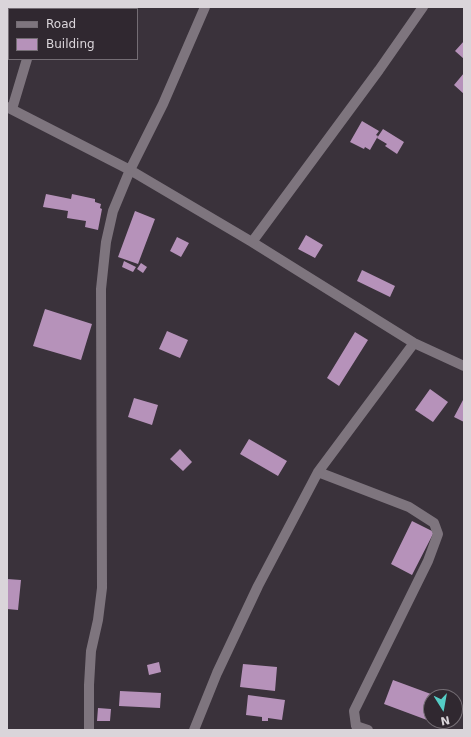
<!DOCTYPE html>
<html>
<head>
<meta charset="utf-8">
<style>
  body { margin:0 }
  #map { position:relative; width:471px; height:737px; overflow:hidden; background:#3a323b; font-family:"DejaVu Sans",sans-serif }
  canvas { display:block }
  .frame { position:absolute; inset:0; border:8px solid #dad5da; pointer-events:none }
  .legend { position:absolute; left:8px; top:8px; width:130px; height:52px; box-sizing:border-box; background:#302830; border:1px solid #746d74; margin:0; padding:5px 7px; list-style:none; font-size:12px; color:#dad5da }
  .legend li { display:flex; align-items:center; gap:8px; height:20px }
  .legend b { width:20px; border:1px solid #746d74 }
  .north { position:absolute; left:423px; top:689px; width:40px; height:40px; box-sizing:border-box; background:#302830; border:1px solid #746d74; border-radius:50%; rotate:169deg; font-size:11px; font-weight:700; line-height:16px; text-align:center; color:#dad5da }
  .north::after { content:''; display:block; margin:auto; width:14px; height:18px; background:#55cdc6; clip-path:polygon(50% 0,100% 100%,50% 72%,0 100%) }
</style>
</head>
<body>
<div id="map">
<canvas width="471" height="737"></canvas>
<div class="frame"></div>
<ul class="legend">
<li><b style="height:5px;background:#7e757e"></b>Road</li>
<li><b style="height:11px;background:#b692ba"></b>Building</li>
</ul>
<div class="north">N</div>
</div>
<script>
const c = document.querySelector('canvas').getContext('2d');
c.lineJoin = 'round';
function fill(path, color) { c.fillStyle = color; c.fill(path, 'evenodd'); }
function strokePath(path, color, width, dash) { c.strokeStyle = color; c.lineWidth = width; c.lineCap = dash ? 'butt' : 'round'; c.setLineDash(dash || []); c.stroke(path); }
fill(new Path2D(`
  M61,7h23l5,2h-29z
  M464,41v18l-9,-8z
  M464,73v21l-10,-9z
  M362,121l17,10 -3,4 2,1 -8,14 -5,-3 -1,2 -14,-7z
  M383,129l21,13 -7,12 -12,-8 2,-2 -10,-6z
  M46,194l25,5 1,-5 23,5v3l6,2 -1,4 2,1 -4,21 -13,-3 1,-6 -19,-3 1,-7 -25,-4z
  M135,211l20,8 -17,45 -20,-7z
  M306,235l17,10 -8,13 -17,-9z
  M177,237l12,6 -8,14 -11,-6z
  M124,261l12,6 -3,5 -11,-5z
  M141,263l6,4 -4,6 -6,-4z
  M362,270l33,16 -5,11 -33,-16z
  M45,309l47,15 -11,36 -48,-14z
  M167,331l21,9 -8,18 -21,-9z
  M355,332l13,8 -29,46 -12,-8z
  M430,389l18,13 -15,20 -18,-12z
  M134,398l24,7 -6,20 -24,-8z
  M463,400l1,1v21l-10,-5z
  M249,439l38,22 -9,15 -38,-22z
  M180,449l12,13 -9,9 -13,-12z
  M412,521l22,11 -22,43 -21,-11z
  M7,579l14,1 -3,30 -11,-1z
  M159,662l2,10 -12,3 -2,-10z
  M243,664l34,3 -2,24 -35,-4z
  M393,680l46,17h-8v24h5l-1,2 -51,-19z
  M120,691l41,2 -1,15 -41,-2z
  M248,695l37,5 -3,20 -14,-2v3h-6v-4l-16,-2z
  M98,708l13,1 -1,12h-13z`), '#b692ba');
strokePath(new Path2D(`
  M42,9l1,-2
  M7,107l123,63 122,72 162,101 50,23
  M12,109l15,-50
  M252,242l127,-172 44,-63
  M318,472l91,35 25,16 4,11 -10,27 -74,150 2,15 12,4
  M89,730v-45l2,-34 7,-31 4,-32 -1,-299 5,-47 7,-31 17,-41 33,-66 42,-97
  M194,730l23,-57 41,-87 60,-114 96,-129`), '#7e757e', 10);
</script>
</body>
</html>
